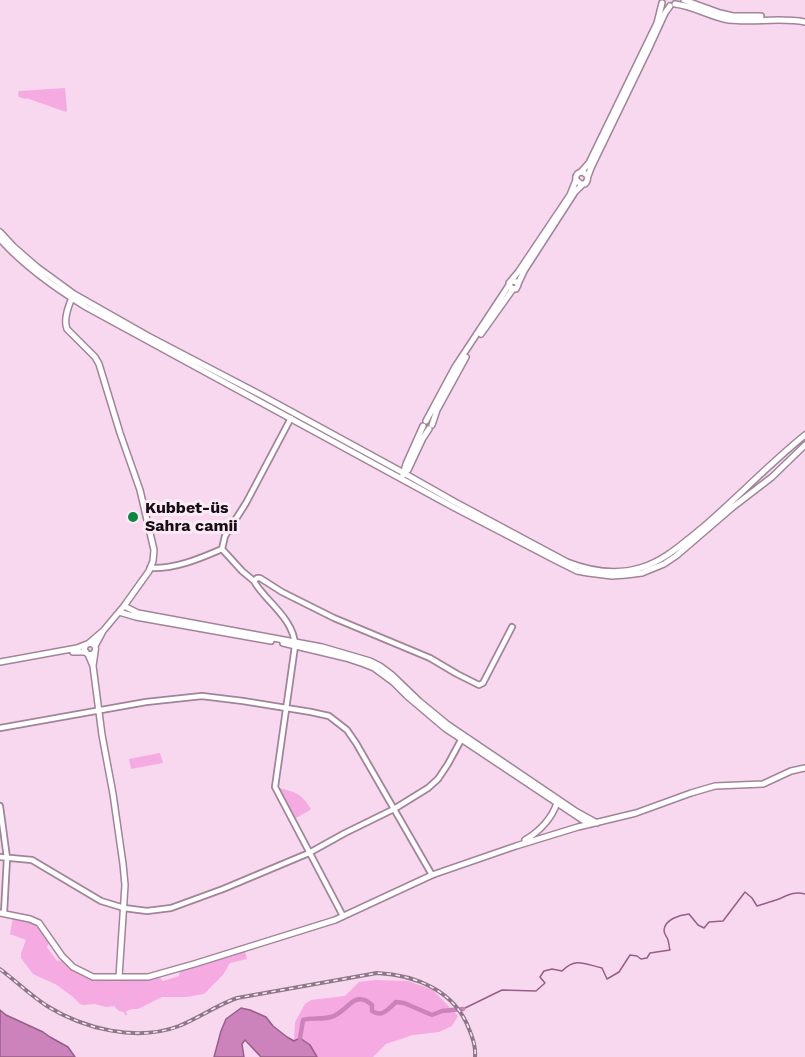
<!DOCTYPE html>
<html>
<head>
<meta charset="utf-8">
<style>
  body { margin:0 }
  canvas { display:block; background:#f8d8ef }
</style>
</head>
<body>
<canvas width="805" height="1057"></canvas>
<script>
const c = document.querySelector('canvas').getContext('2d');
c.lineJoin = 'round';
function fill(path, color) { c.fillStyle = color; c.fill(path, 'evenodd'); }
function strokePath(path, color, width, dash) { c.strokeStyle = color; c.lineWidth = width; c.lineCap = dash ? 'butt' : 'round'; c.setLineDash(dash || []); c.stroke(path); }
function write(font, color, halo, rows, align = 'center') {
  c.font = font + ' "Work Sans",sans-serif'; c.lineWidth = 6; c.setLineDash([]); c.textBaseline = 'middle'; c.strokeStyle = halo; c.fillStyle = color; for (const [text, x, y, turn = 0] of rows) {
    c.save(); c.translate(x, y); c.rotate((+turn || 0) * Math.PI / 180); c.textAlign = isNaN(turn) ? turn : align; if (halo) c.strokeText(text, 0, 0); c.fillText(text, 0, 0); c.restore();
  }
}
fill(new Path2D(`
  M65,88l2,22 -1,2 -40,-14 -1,1 -6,-2 -1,-3 1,-3z
  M160,753l3,10 -32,6 -2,-10z
  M280,788c17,5 21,5 31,21l-1,1 -14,8 -2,-1 -14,-27z
  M13,917c20,2 25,10 36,25l-2,5 10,14 5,-1c8,7 14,14 24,17 18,7 55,4 73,0l4,4 16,-5 1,-6 65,-19 2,8 -17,4 -7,12 -19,19 -18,3h-24l-24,12h-6l-6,2 1,4h-2l-1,-3 -5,-1 -5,-5 -8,1 -11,-3 -12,1 -3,-1 -7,-7 -16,-12 -24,-11 -12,-16v-5l5,-13 -16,-6z
  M375,980l33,1 25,9 25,26 -6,10 -13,6 -26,3 -27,9 -13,13h-56l-7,-12 -10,-6 -6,2 1,-19 10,-18 6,-4 34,-4 14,-14z`), '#f5abe1');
const water = new Path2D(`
  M241,1008l9,2 16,7 7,9 14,11 7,4 6,-3 10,7 7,12h-56l-16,-17 -3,4 2,13h-30l7,-26 5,-12z
  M0,1010l6,5 37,17 7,5 18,10 7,10h-75z`);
fill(water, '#cc82ba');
strokePath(water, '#965f88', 1.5);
strokePath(new Path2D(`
  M463,1009l39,-19 34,1 9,-8 -5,-6 4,-6 8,-2 10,2c14,-14 22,-7 40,-3l5,11 12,-7 11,-17 7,1 4,3 6,-1 3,-5 20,-3c-1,-3 -1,-7 -2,-10 -1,-4 -4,-5 -4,-10 1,-11 16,-15 25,-16l9,11 6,3 5,-6 14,-1 22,-29 7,6 5,8c6,-2 13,-4 19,-6 11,-4 17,-9 29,-6`), '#965f88', 1.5);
strokePath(new Path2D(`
  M300,1038l3,-18c9,-3 18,0 28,-3 16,-4 23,-29 41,-12v6c10,7 16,-2 24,-9l8,1 28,12 10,-4 21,-2`), '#cc82ba', 4.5);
const tertiary = new Path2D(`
  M222,549l20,22 12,10
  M150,568c25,1 49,-9 72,-19l3,-13 21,-33 45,-85
  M0,728l146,-26 56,-6 41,5 68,11 18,4 18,14 9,13 76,132
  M0,806l7,52 -3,55
  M0,857l32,3 69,41 23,7 23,3 24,-3 52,-19 86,-36 36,-20 49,-24 34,-21 10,-9 10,-15 13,-24
  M343,916l-68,-129 20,-141c0,-19 -16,-35 -29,-49 -5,-6 -9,-10 -12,-16l3,-3h3l22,14 52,26 96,40 27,16 22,11 4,-2 29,-56`);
const secondary = new Path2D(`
  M684,0l36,13 13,3h28
  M675,4c19,2 35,13 54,16 25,3 51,-3 76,2
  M581,172l8,-9 68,-140 5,-20
  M588,176l-5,-4c-5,0 -8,3 -7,8l5,4h4l2,-3 1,-5 3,-8 58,-120 16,-35 5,-7
  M0,232l14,15 23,20 37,27 74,42 113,59 141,77 53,30 112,60c23,9 49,13 73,6 24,-7 42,-24 62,-40 35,-30 67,-64 103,-93
  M0,239c24,27 55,49 86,68l367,200 102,53 22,11 11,2 24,3 14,-1 16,-2 22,-9 12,-8 57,-49 39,-30 33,-32
  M511,281l6,1 1,3 -2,4 -5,-1 -2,-5 10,-12 51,-76 6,-15
  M518,284l6,-13 51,-79 8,-8
  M73,295c-4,10 -10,24 -6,34l28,28 4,7 21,69 20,57 14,60 -1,11 -4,10 -25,35 -21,25
  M481,334l32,-45
  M426,421l29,-54 54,-82
  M432,425l5,-15 29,-53
  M408,470l15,-32 6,-9
  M403,475l3,-11 17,-38
  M124,606l14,7 184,34 48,14 10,5 12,9 27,26 28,23 130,88 20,11
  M119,612l17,5 135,24
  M89,643l14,-12 -8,15
  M283,643l63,15 18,6 10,4 19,14 14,14 39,33 135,90 10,5
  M84.5 649a5.5 5.5 0 1 1 11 0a5.5 5.5 0 1 1-11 0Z
  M73,652h13
  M88,654l5,12 2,-14
  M0,662l77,-14 10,-4
  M93,666l9,69 11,59 10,70 2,21 -6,92
  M525,840c15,-9 26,-20 32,-37
  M0,913l30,6 9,4 23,33 11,11 20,10h55l46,-13 141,-44 97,-45 84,-29 62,-19 58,-14 55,-20 24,-7 48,-2 28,-13 14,-3`);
strokePath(tertiary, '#a18499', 8);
strokePath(secondary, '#a18499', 8);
strokePath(tertiary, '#fff', 4.5);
strokePath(secondary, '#fff', 5);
const rail = new Path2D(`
  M0,969c16,12 30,26 47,37 37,23 90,36 132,20 20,-8 38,-21 58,-28l140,-25c39,2 78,18 92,56 4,9 7,18 6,28`);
strokePath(rail, '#8e7888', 4);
strokePath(rail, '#fdeaf7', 1.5, [4.5]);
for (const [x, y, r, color] of [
  [133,517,6,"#098844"]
]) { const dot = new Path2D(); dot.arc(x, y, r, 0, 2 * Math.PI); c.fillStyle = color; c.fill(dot); strokePath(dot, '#fdeaf7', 2); }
write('bold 16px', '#170d15', '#fdeaf7', [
  ["Kubbet-üs",145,508],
  ["Sahra camii",145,526]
], 'left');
</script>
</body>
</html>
